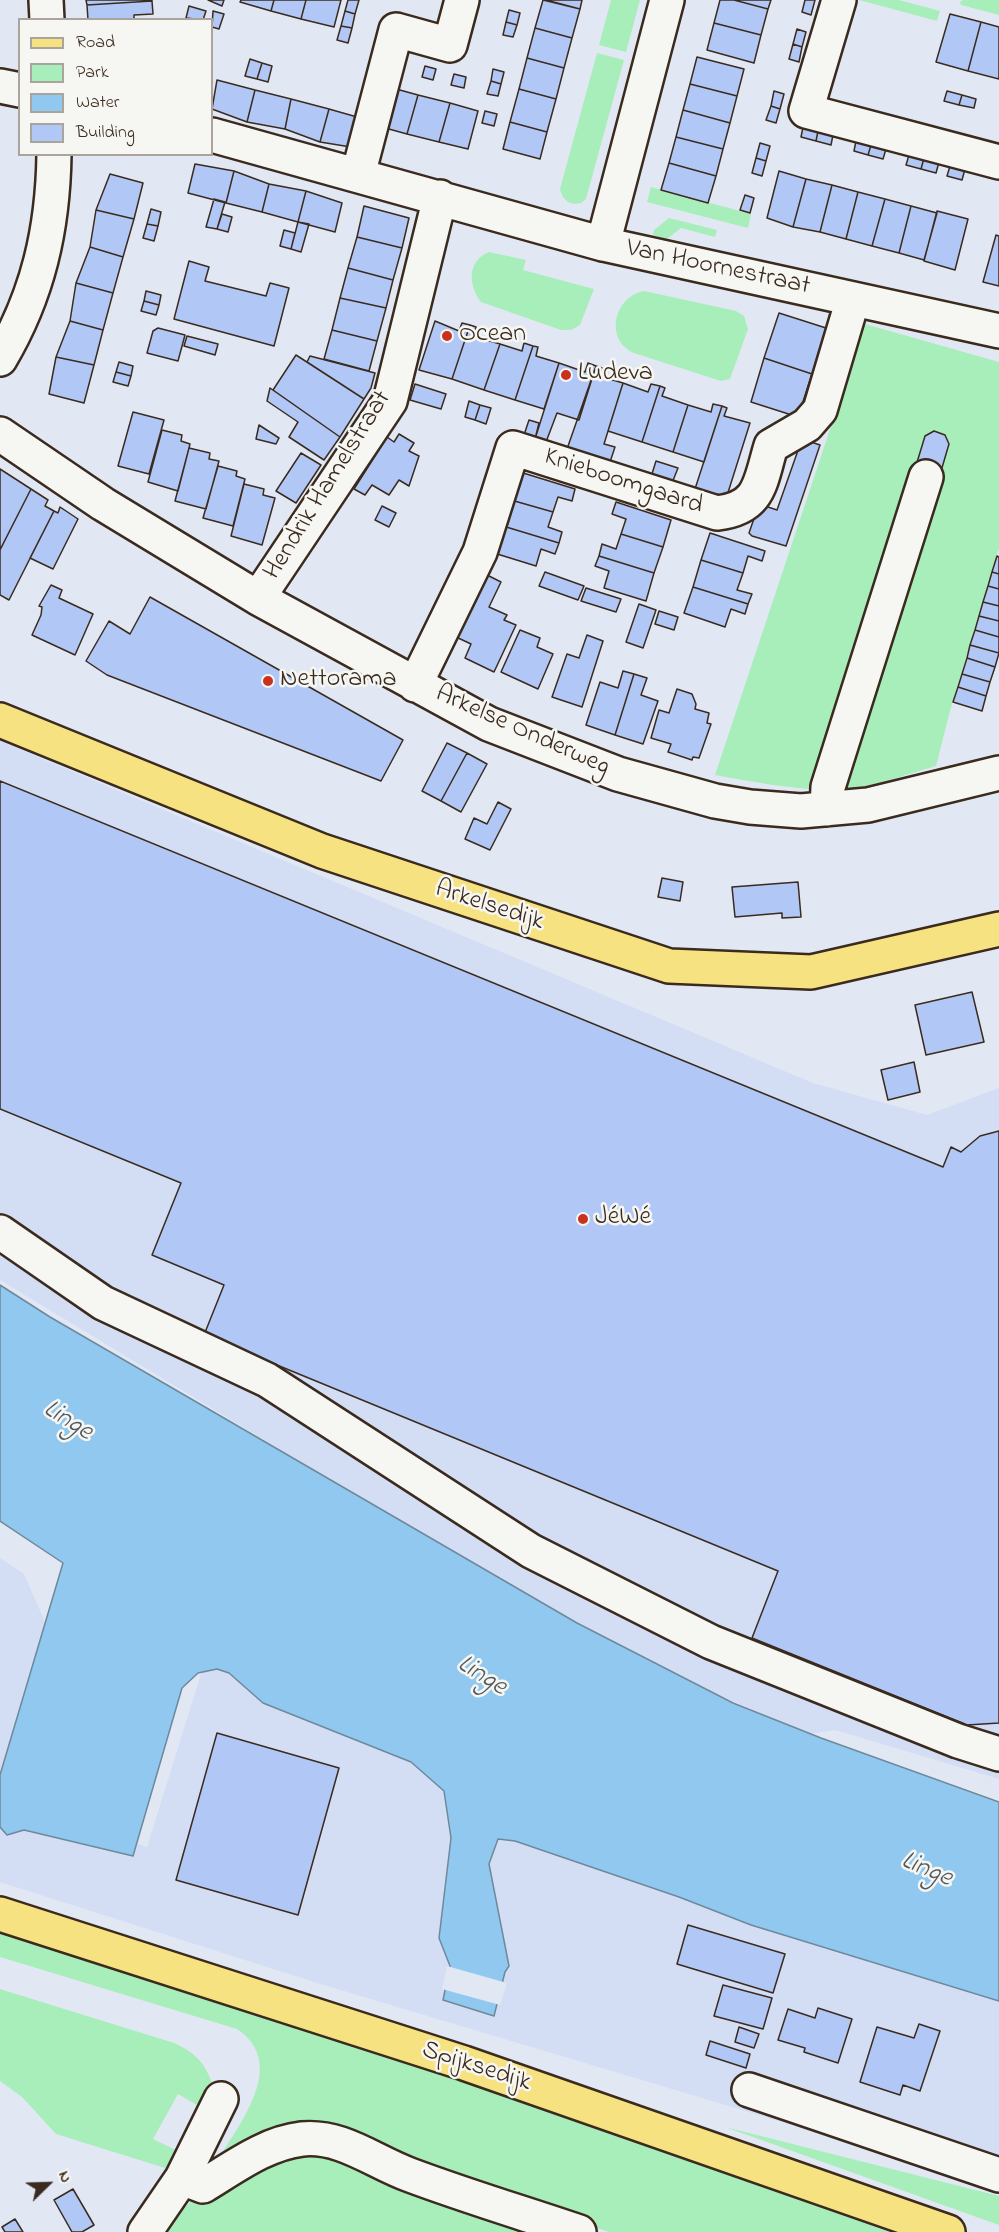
<!DOCTYPE html>
<html>
<head>
<meta charset="utf-8">
<style>
  body { margin:0 }
  #map { position:relative; width:999px; height:2232px; overflow:hidden; background:#e1e8f4; font-family:"Indie Flower",sans-serif }
  canvas { display:block }
  .legend { position:absolute; left:18px; top:18px; width:195px; height:138px; box-sizing:border-box; background:#f6f6f2; border:2px solid #aba49d; margin:0; padding:8px 10px; list-style:none; font-size:18px; color:#3b2a1e }
  .legend li { display:flex; align-items:center; gap:12px; height:30px }
  .legend b { width:30px; border:2px solid #aba49d }
  .north { position:absolute; left:18px; top:2154px; width:60px; height:60px; -webkit-text-stroke:4px #f6f6f2; paint-order:stroke; rotate:67deg; font-size:16px; font-weight:700; line-height:24px; text-align:center; color:#3b2a1e }
  .north::after { content:''; display:block; margin:auto; width:21px; height:27px; background:#3b2a1e; clip-path:polygon(50% 0,100% 100%,50% 72%,0 100%) }
</style>
</head>
<body>
<div id="map">
<canvas width="999" height="2232"></canvas>
<ul class="legend">
<li><b style="height:8px;background:#f7e281"></b>Road</li>
<li><b style="height:16px;background:#a8eeba"></b>Park</li>
<li><b style="height:16px;background:#90c8ef"></b>Water</li>
<li><b style="height:16px;background:#b1c8f7"></b>Building</li>
</ul>
<div class="north">N</div>
</div>
<script>
const c = document.querySelector('canvas').getContext('2d');
c.lineJoin = 'round';
function fill(path, color) { c.fillStyle = color; c.fill(path, 'evenodd'); }
function strokePath(path, color, width, dash) { c.strokeStyle = color; c.lineWidth = width; c.lineCap = dash ? 'butt' : 'round'; c.setLineDash(dash || []); c.stroke(path); }
function write(font, color, halo, rows, align = 'center') {
  c.font = font + ' "Indie Flower",sans-serif'; c.lineWidth = 5; c.setLineDash([]); c.textBaseline = 'middle'; c.strokeStyle = halo; c.fillStyle = color; for (const [text, x, y, turn = 0] of rows) {
    c.save(); c.translate(x, y); c.rotate((+turn || 0) * Math.PI / 180); c.textAlign = isNaN(turn) ? turn : align; if (halo) c.strokeText(text, 0, 0); c.fillText(text, 0, 0); c.restore();
  }
}
fill(new Path2D(`
  M0,741l813,342 114,32 72,-27v691l-164,-49 -25,4 -163,-69 -236,-136 -411,-249z
  M0,1558l24,16 28,64 2,177 93,32 62,-199 790,306v217l-120,-20 -565,-169 -314,-100z`), '#d3def5');
fill(new Path2D(`
  M611,0h29l-14,52 -27,-7z
  M859,0h40l41,11 -3,10z
  M963,0h36v15l-38,-10 -1,-3z
  M597,53l27,7 -38,139 -5,4c-11,3 -19,-3 -21,-14z
  M651,187l100,27 -3,14 -101,-26z
  M669,218l48,12 -2,7 -34,-9 -14,11 -14,-4 1,-5z
  M489,252l37,8 -3,10 71,19 -14,36 -9,5h-10l-80,-28c-13,-17 -14,-41 8,-50z
  M644,291l92,20 8,5 4,13 -18,50 -9,2 -87,-28c-30,-13 -20,-57 10,-62z
  M865,324l134,38v186l-48,159 -15,59c-32,9 -67,23 -101,24 -40,0 -81,-8 -120,-15z
  M0,1930c298,96 596,191 889,302h-280l-194,-64 -87,-40 -112,35c23,-39 73,-99 21,-134l-237,-72z
  M0,1989l174,54c22,10 32,21 39,43l-11,22 -24,-14 -25,45 27,13 -9,14 -6,2 -109,-34 -34,-37 -22,-16z
  M725,2127l274,69v29z
  M327,2148l236,84h-396l15,-22 14,-13 66,-39z`), '#a8eeba');
const water = new Path2D(`
  M0,1285l50,32 527,306 156,80 88,35 178,64v199l-248,-76 -72,-28 -164,-56 -17,-2 -9,25 20,102 -4,6 -11,44 -51,-16 7,-34 -11,-28 12,-100 -7,-47 -33,-29 -148,-59 -34,-30 -12,-4 -19,4 -16,15 -49,168 -109,-26 -17,5 -7,-8v-52l63,-212 -63,-42z`);
fill(water, '#90c8ef');
strokePath(water, '#6e899b', 1.5);
fill(new Path2D(`
  M447,1966l60,17 -7,22 -58,-16z`), '#e1e8f4');
const building = new Path2D(`
  M86,0h66v1l-65,4z
  M208,0h16l-2,6z
  M241,0h33l-3,11 -31,-9z
  M274,0h32l-5,19 -30,-8z
  M306,0h35l-7,27 -33,-8z
  M348,0h11l-4,14 -10,-3z
  M543,0l37,9 -8,29 -37,-10z
  M546,0h36l-2,9z
  M720,0h14l34,9 -7,26 -47,-12z
  M734,0h37l-3,9z
  M805,0h10l-4,15 -9,-3z
  M152,1l1,13 -19,1v5h-46l-1,-15z
  M189,6l17,5 -3,9 -17,-2z
  M509,10l11,3 -3,12 -11,-3z
  M213,11l11,3 -5,15 -7,-2z
  M345,11l10,3 -3,14 -11,-2z
  M950,14l31,8 -13,49 -32,-9z
  M506,22l11,3 -4,12 -10,-2z
  M981,22l18,5v52l-31,-8z
  M714,23l47,12 -7,28 -47,-13z
  M341,26l11,2 -4,15 -11,-3z
  M535,28l37,10 -8,30 -37,-10z
  M797,29l9,3 -4,15 -9,-3z
  M793,44l9,3 -3,15 -10,-3z
  M697,57l47,12 -7,27 -47,-12z
  M527,58l37,10 -8,31 -37,-10z
  M250,59l12,4 -5,16 -12,-3z
  M262,63l10,3 -4,16 -11,-3z
  M425,66l11,3 -3,11 -11,-3z
  M493,69l11,3 -3,12 -10,-3z
  M454,74l12,3 -2,11 -13,-3z
  M217,80l38,10 -8,32 -35,-13z
  M491,81l10,3 -3,12 -11,-2z
  M690,84l47,12 -7,27 -47,-13z
  M389,87l29,8 -11,39 -29,-8z
  M519,89l37,10 -9,33 -37,-10z
  M255,90l36,9 -6,30 -38,-7z
  M774,91l10,3 -4,15 -9,-3z
  M947,91l15,4 -3,10 -15,-4z
  M418,95l32,8 -11,39 -32,-8z
  M962,95l14,4 -2,9 -15,-3z
  M291,99l38,10 -9,33 -35,-13z
  M450,103l28,8 -10,38 -29,-7z
  M771,106l9,3 -4,14 -10,-3z
  M329,109l35,10 -7,29 -37,-6z
  M683,110l47,13 -7,26 -47,-12z
  M485,111l12,3 -3,12 -12,-3z
  M510,122l37,10 -7,27 -37,-10z
  M803,127l15,4 -2,10 -15,-4z
  M818,131l15,4 -2,10 -15,-4z
  M676,137l47,12 -7,27 -47,-13z
  M856,141l15,4 -3,10 -14,-4z
  M760,143l10,3 -4,15 -10,-3z
  M871,145l15,4 -3,10 -15,-4z
  M909,155l15,3 -3,11 -15,-4z
  M756,158l10,3 -4,15 -10,-3z
  M924,158l15,4 -3,11 -15,-4z
  M669,163l47,13 -8,27 -47,-13z
  M195,164l39,7 -8,32 -38,-10z
  M950,166l15,3 -3,11 -15,-4z
  M234,171l35,13 -7,28 -36,-9z
  M779,171l27,8 -13,48 -26,-9z
  M110,174l33,9 -9,36 -38,-9z
  M806,179l26,6 -12,47 -27,-5z
  M269,184l37,7 -8,31 -36,-10z
  M832,185l26,7 -12,47 -26,-7z
  M306,191l36,12 -7,29 -37,-10z
  M858,192l27,7 -13,47 -26,-7z
  M745,195l9,3 -4,15 -10,-3z
  M214,199l11,3 -8,27 -11,-2z
  M885,199l26,7 -12,47 -27,-7z
  M364,206l45,12 -7,30 -45,-11z
  M911,206l26,7 -13,47 -25,-7z
  M151,209l10,3 -3,14 -11,-2z
  M96,210l38,9 -11,38 -33,-10z
  M937,211l31,8 -13,51 -31,-9z
  M222,214l10,3 -4,15 -11,-3z
  M298,222l11,2 -8,28 -10,-3z
  M147,224l11,2 -4,15 -11,-3z
  M284,230l11,3 -4,16 -11,-3z
  M996,235l3,1v50l-16,-4z
  M357,237l45,11 -9,32 -45,-12z
  M90,247l33,10 -10,36 -37,-10z
  M189,261l20,6 -4,14 61,15 4,-13 19,5 -15,58 -100,-27z
  M348,268l45,12 -7,28 -46,-10z
  M76,283l37,10 -10,37 -33,-9z
  M146,291l15,4 -2,10 -15,-4z
  M340,298l46,10 -9,33 -45,-11z
  M144,301l15,4 -3,10 -15,-4z
  M779,313l47,15 -14,46 -48,-16z
  M70,321l33,9 -9,35 -38,-8z
  M435,321l24,10 3,-8 8,2 -18,54 -33,-9z
  M470,325l6,2 -3,9 27,8 -16,46 -32,-11z
  M158,328l27,7 -7,26 -31,-8 6,-22z
  M332,330l45,11 -8,30 -45,-12z
  M187,336l31,8 -3,11 -31,-9z
  M524,343l9,3 -18,54 -31,-10 16,-46 22,7z
  M533,346l5,1 -2,9 23,7 -15,46 -29,-9z
  M296,355l68,44 -24,38 -67,-47z
  M310,356l65,17 -4,15 -7,11 -57,-37z
  M56,357l38,8 -10,38 -35,-9z
  M764,358l48,16 -14,43 -47,-15z
  M119,362l14,4 -2,10 -15,-4z
  M559,363l26,9 3,-9 8,3 -17,54 -22,-7 -11,29 -11,-3z
  M596,366l6,2 -3,8 24,7 -19,61 11,3 -5,15 -43,-13z
  M116,372l15,4 -3,10 -15,-4z
  M623,383l25,9 3,-8 9,2 -18,56 -34,-11z
  M415,384l31,10 -5,15 -31,-9z
  M660,386l5,2 -3,8 26,9 -15,47 -31,-10z
  M270,388l70,49 -16,23 -35,-23 9,-15 -31,-21z
  M469,401l11,4 -5,15 -10,-3z
  M713,404l9,2 -18,56 -31,-10 15,-47 23,7z
  M480,405l11,3 -5,16 -11,-4z
  M722,406l5,2 -3,8 26,7 -25,79 -31,-10z
  M133,412l31,8 -15,54 -31,-8z
  M529,420l10,3 -4,16 -11,-4z
  M259,425l20,13 -3,6 -20,-5z
  M162,430l20,5 -1,6 9,3 -12,47 -30,-9z
  M934,431l11,4 4,9 -10,34 -24,-9 10,-33z
  M399,434l15,9 -5,8 10,5 -10,30 -10,-6 -10,15 -17,-10 -7,10 -11,-6 33,-52 7,5z
  M802,439l18,6 -34,101 -34,-10 -3,-3 10,-29 18,6z
  M189,448l21,5 -1,6 10,2 -13,48 -31,-8z
  M301,453l20,12 -25,38 -20,-12z
  M656,461l22,7 -6,15 -21,-6z
  M218,466l19,5 -1,5 9,3 -12,47 -30,-8z
  M0,469l31,20 -31,61z
  M520,472l55,17 -3,12 -14,-4 -5,15 -42,-12z
  M244,484l20,5 -1,6 12,3 -13,47 -31,-9z
  M31,489l17,11 -3,6 9,5 -45,89 -9,-5v-45z
  M511,500l42,12 -5,15 14,5 -3,11 -56,-17z
  M616,502l55,18 -8,27 -42,-13 5,-15 -14,-5z
  M382,506l14,7 -7,14 -14,-7z
  M60,507l18,12 -25,50 -23,-11 24,-47 4,2z
  M503,526l56,17 -4,11 -14,-5 -5,17 -42,-13z
  M710,533l55,18 -3,10 -14,-5 -5,17 -42,-13z
  M621,534l42,13 -9,26 -55,-17 3,-12 14,5z
  M599,556l55,17 -8,28 -42,-13 5,-17 -14,-5z
  M997,556l2,1v17l-7,-2z
  M701,560l42,13 -6,17 15,4 -4,10 -55,-17z
  M545,572l39,14 -6,14 -39,-14z
  M992,572l7,2v15l-11,-3z
  M485,574l16,8 -12,25 18,8 -3,5 12,5 -22,47 -29,-14 6,-14 -17,-8z
  M51,585l11,5 -3,8 34,16 -18,41 -43,-20 9,-20 1,-8 -3,-1z
  M988,586l11,3v17l-16,-4z
  M693,587l55,17 -3,10 -14,-5 -6,18 -41,-14z
  M586,588l35,11 -5,13 -35,-11z
  M150,597l253,143 -22,41 -274,-106 -21,-14 23,-40 21,13z
  M983,602l16,4v15l-20,-5z
  M639,604l17,6 -13,38 -17,-6z
  M659,611l19,6 -4,13 -19,-6z
  M979,616l20,5v16l-24,-7z
  M520,630l20,8 -3,9 16,7 -15,35 -37,-17z
  M975,630l24,7v16l-29,-8z
  M587,635l16,6 -21,66 -30,-10 15,-43 12,4z
  M970,645l29,8 -4,14 -28,-9z
  M967,658l28,9 -5,15 -28,-8z
  M623,671l11,3 -19,61 -29,-10 14,-43 18,6z
  M634,674l13,4 -6,17 17,6 -15,43 -28,-9z
  M962,674l28,8 -4,14 -28,-9z
  M958,687l28,9 -4,15 -29,-9z
  M677,689l15,5 4,10 -1,5 14,4 -2,10 4,1 -12,34 -6,-1 -1,3 -24,-8 3,-8 -20,-6 8,-28 10,3z
  M447,743l20,10 -26,48 -19,-10z
  M467,753l20,11 -26,48 -20,-11z
  M0,781l943,386 8,-20 10,5 19,-16 19,-5v592l-32,2 -215,-87 26,-67 -574,-236 20,-50 -72,-30 29,-72 -181,-74z
  M498,802l13,7 -21,41 -25,-11 9,-21 13,6z
  M662,878l21,4 -3,19 -22,-4z
  M798,882l3,35 -19,1v-5l-47,4 -3,-30z
  M972,992l12,50 -58,13 -11,-50z
  M914,1062l6,30 -32,8 -7,-30z
  M217,1733l122,35 -41,147 -122,-35z
  M688,1925l97,29 -12,39 -96,-29z
  M723,1985l49,13 -9,31 -49,-13z
  M818,2008l34,11 -14,44 -34,-11 1,-4 -27,-8 10,-31 27,9z
  M919,2024l21,7 -20,60 -17,-6 -3,10 -40,-13 17,-55 37,11z
  M739,2027l20,7 -5,14 -19,-6z
  M710,2041l40,13 -4,14 -40,-13z
  M73,2189l21,36 -12,7h-10l-18,-32z
  M15,2219l8,13h-18l-3,-5z`);
fill(building, '#b1c8f7');
strokePath(building, '#3b2a1e', 1.5);
const minor = new Path2D(`
  M46,0l1,20
  M839,0l-33,111 193,51
  M0,86l20,4
  M212,135l391,109 396,87
  M358,175l38,-145 54,15 12,-45
  M603,244l64,-244
  M0,359c38,-64 53,-130 54,-205
  M0,434l103,70 155,94 231,126 129,50 97,27 35,6 51,4 67,-6 131,-32
  M258,598l132,-197 50,-204
  M415,685l65,-133 33,-104 204,65c44,-5 43,-31 54,-67l36,-21 13,-15 33,-111
  M827,809l1,-22 98,-310
  M0,1232l103,71 164,77 264,171 180,91 247,99 41,13
  M749,2090l250,85
  M182,2178l21,8c30,-18 63,-43 99,-47 40,-4 72,23 108,36 56,21 113,38 169,57
  M145,2232l37,-54 39,-79`);
const major = new Path2D(`
  M0,720l322,131 347,115 142,6 188,-43
  M0,1914l464,149 484,169`);
strokePath(minor, '#3b2a1e', 38);
strokePath(major, '#3b2a1e', 38);
strokePath(minor, '#f6f6f2', 33);
strokePath(major, '#f7e281', 33);
for (const [x, y, r, color] of [
  [447,336,6,"#c8321e"],
  [566,375,6,"#c8321e"],
  [268,681,6,"#c8321e"],
  [583,1219,6,"#c8321e"]
]) { const dot = new Path2D(); dot.arc(x, y, r, 0, 2 * Math.PI); c.fillStyle = color; c.fill(dot); strokePath(dot, '#f6f6f2', 2); }
write('26px', '#3b2a1e', '#f6f6f2', [
  ["Van Hoornestraat",718,269,12],
  ["Knieboomgaard",623,483,18],
  ["Hendrik Hamelstraat",329,486,-58],
  ["Arkelse Onderweg",522,732,24],
  ["Arkelsedijk",489,907,18],
  ["Spijksedijk",476,2068,18]
]);
write('26px', '#3b2a1e', '#f6f6f2', [
  ["Ocean",459,336],
  ["Ludeva",578,375],
  ["Nettorama",280,681],
  ["JéWé",595,1219]
], 'left');
write('italic 27px', '#54595d', '#f6f6f2', [
  ["Linge",67,1422,32],
  ["Linge",481,1677,32],
  ["Linge",926,1871,23]
]);
</script>
</body>
</html>
